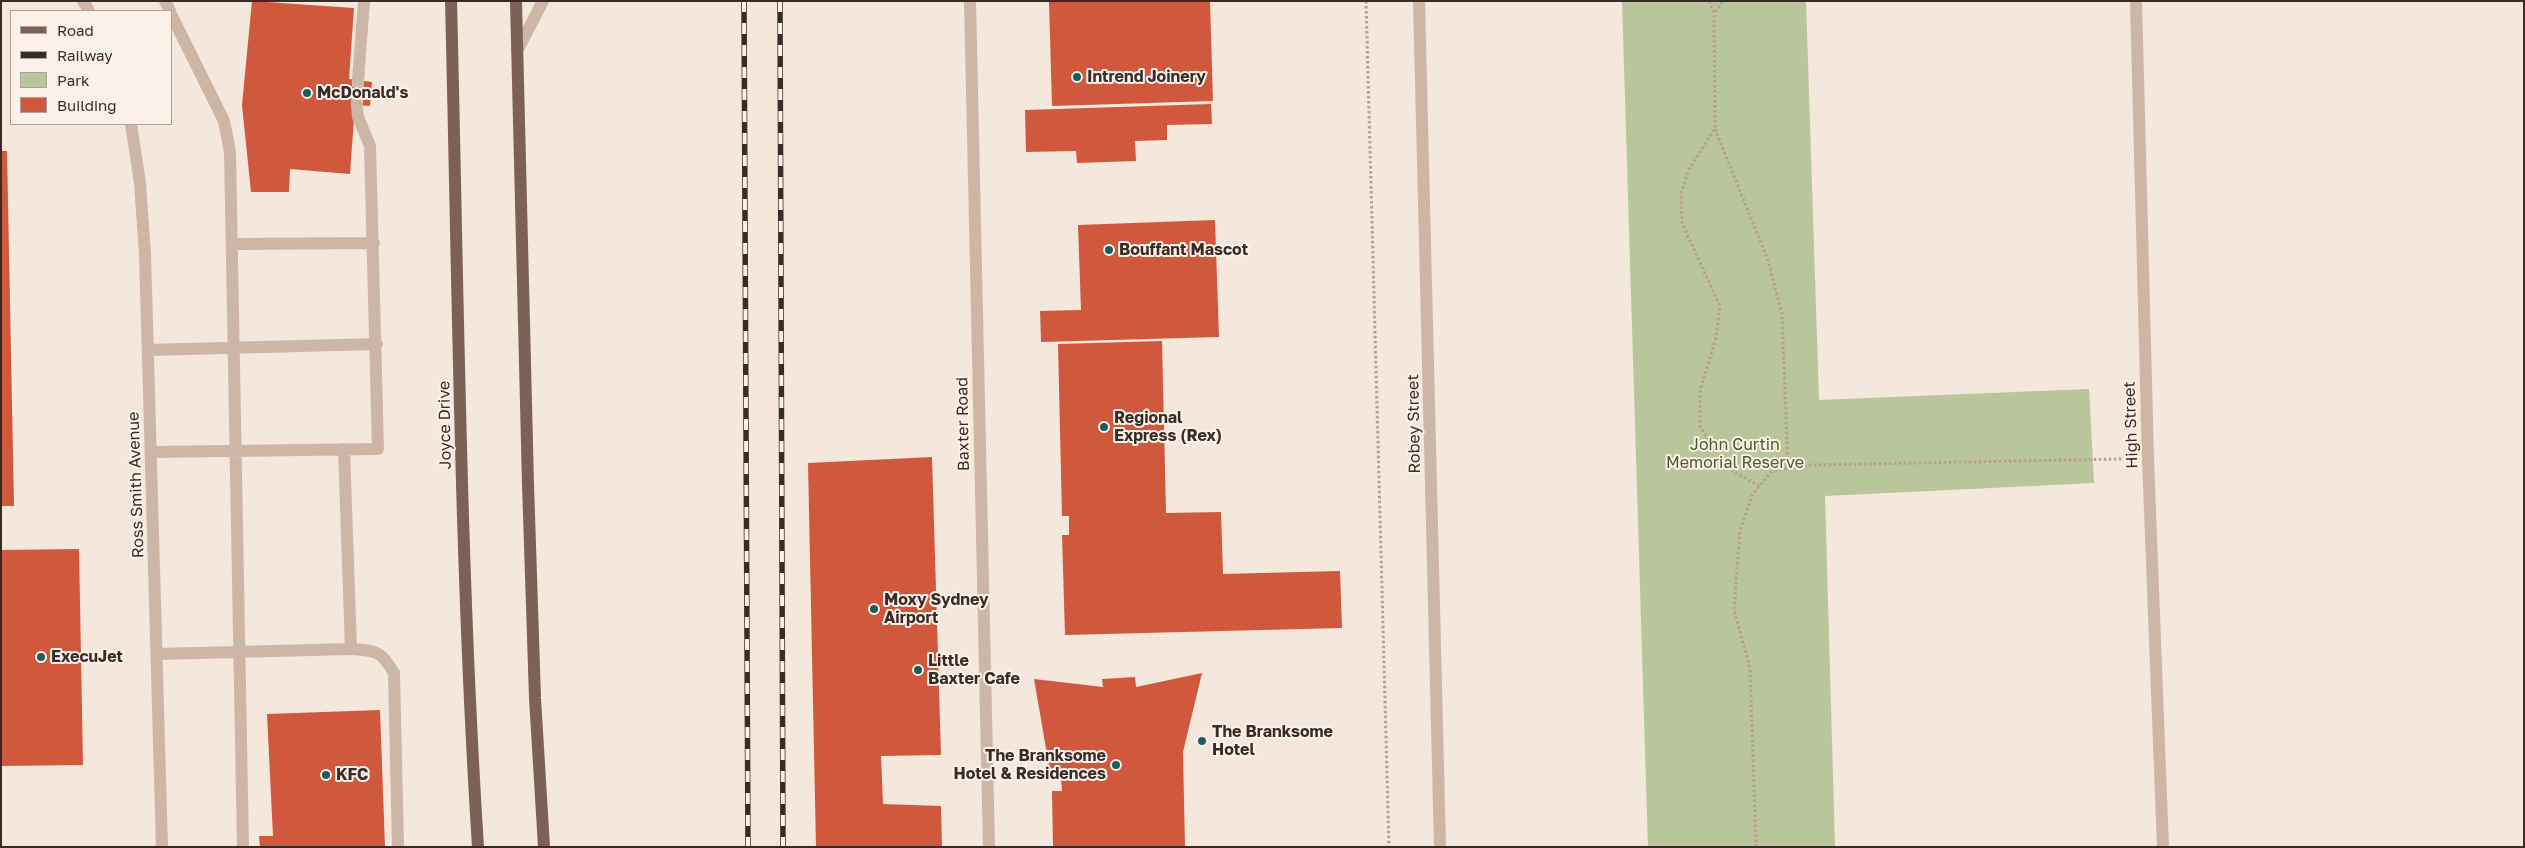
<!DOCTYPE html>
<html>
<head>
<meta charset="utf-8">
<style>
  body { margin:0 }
  #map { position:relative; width:2525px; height:848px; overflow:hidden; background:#f4e7db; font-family:"Golos Text",sans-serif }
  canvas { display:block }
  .frame { position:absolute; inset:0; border:2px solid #392c28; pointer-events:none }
  .legend { position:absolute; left:10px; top:10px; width:162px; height:115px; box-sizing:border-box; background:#fbf1e8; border:1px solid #ada29b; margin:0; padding:6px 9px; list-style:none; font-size:15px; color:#392c28 }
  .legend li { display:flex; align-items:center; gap:10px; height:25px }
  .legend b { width:25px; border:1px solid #ada29b }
</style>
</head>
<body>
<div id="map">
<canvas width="2525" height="848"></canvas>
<div class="frame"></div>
<ul class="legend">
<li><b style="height:6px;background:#7c6157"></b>Road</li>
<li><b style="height:6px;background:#392c28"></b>Railway</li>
<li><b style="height:14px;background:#b9c59a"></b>Park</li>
<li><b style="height:14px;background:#d0583d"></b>Building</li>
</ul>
</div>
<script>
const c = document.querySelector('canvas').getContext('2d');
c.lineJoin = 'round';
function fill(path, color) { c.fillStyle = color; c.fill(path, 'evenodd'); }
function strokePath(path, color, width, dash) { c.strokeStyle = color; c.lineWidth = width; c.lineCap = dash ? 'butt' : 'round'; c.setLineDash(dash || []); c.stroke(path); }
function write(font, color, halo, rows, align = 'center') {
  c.font = font + ' "Golos Text",sans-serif'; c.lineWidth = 4; c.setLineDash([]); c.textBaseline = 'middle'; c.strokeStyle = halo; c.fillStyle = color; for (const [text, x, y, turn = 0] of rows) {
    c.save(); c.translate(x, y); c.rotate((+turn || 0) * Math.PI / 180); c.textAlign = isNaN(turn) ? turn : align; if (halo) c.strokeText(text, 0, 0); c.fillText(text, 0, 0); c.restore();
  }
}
fill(new Path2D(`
  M1622,1h184l13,399 270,-11 5,94 -269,13 10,351h-187z`), '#b9c59a');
fill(new Path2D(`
  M252,1l102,7 -5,71 23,3 -2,24 -15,-1 -5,69 -60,-5 -1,23h-38l-9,-87z
  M1049,1h161l3,100 -161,5z
  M1211,104l1,20 -45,1v15l-32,1 1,20 -59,2 -1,-12 -50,1 -1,-42z
  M1,151h6l7,355h-13z
  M1215,220l4,117 -178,5 -1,-31 41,-1 -3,-85z
  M1162,341l4,172 55,-1 2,62 117,-3 2,57 -277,7 -3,-100h7v-19h-7l-4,-172z
  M932,457l9,298 -60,1 2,48 58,2 1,41h-126l-8,-384z
  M79,549l4,216 -82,1v-216z
  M1202,673l-19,79 2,95h-132l-1,-56h10l-1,-13 -10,-1 -17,-98 69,8 -1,-8 33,-2 1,10z
  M380,710l5,137h-125l-1,-11h14l-6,-122z`), '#d0583d');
strokePath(new Path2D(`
  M357,105l1,-25`), '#cfc2b7', 12, [12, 6]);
strokePath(new Path2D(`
  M1366,1l23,846
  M1709,1l5,12 1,115 -26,41 -8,25 1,29 38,83 -4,32 -16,52v37l28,41 31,18
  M1715,12l8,-11
  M1715,129l53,131 14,54 6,154
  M1756,847l-6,-179 -16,-58 6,-79 12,-36 20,-24 39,-6 311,-6`), '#ba9f90', 3, [2.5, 2.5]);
strokePath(new Path2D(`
  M83,1l6,10
  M165,1l5,10
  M970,1l19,846
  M1419,1l21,846
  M2136,1l12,458 15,388
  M171,14l53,107 6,31 13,695
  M517,51l26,-50
  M358,80l6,-79
  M131,124l9,59 5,71 17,593
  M232,244l142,-1
  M148,350l229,-6
  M151,452l227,-3 -8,-303 -12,-29 -1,-12
  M351,649c25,2 30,1 43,24l4,174
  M157,654l194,-5 -7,-200`), '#ceb6a6', 12);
strokePath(new Path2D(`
  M451,1c7,282 9,564 27,846
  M516,1l12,483 7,214 9,149`), '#7c6157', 12);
const rail = new Path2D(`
  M744,1l4,846
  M780,1l3,846`);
strokePath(rail, '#392c28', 5.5);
strokePath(rail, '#fbf1e8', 4, [11]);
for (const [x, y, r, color] of [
  [1077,77,5,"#195e5e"],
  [307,93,5,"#195e5e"],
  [1109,250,5,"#195e5e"],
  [1104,427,5,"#195e5e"],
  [874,609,5,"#195e5e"],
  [41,657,5,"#195e5e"],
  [918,670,5,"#195e5e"],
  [1202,741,5,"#195e5e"],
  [1116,765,5,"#195e5e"],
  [326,775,5,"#195e5e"]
]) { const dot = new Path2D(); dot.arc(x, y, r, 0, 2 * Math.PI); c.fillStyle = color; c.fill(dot); strokePath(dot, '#fbf1e8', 2); }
write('bold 16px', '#392c28', '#fbf1e8', [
  ["Intrend Joinery",1087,77],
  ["McDonald's",317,93],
  ["Bouffant Mascot",1119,250],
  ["Regional",1114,418],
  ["Express (Rex)",1114,436],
  ["Moxy Sydney",884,600],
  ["Airport",884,618],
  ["ExecuJet",51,657],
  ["Little",928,661],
  ["Baxter Cafe",928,679],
  ["The Branksome",1212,732],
  ["Hotel",1212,750],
  ["The Branksome",1106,756,"right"],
  ["Hotel & Residences",1106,774,"right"],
  ["KFC",336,775]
], 'left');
write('16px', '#392c28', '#fbf1e8', [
  ["Baxter Road",963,424,-91],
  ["Robey Street",1414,424,-91],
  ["Joyce Drive",445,425,-91],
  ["High Street",2131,425,-92],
  ["Ross Smith Avenue",136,485,-92]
]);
write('16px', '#4b5a29', '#fbf1e8', [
  ["John Curtin",1735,445],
  ["Memorial Reserve",1735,463]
]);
</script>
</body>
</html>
